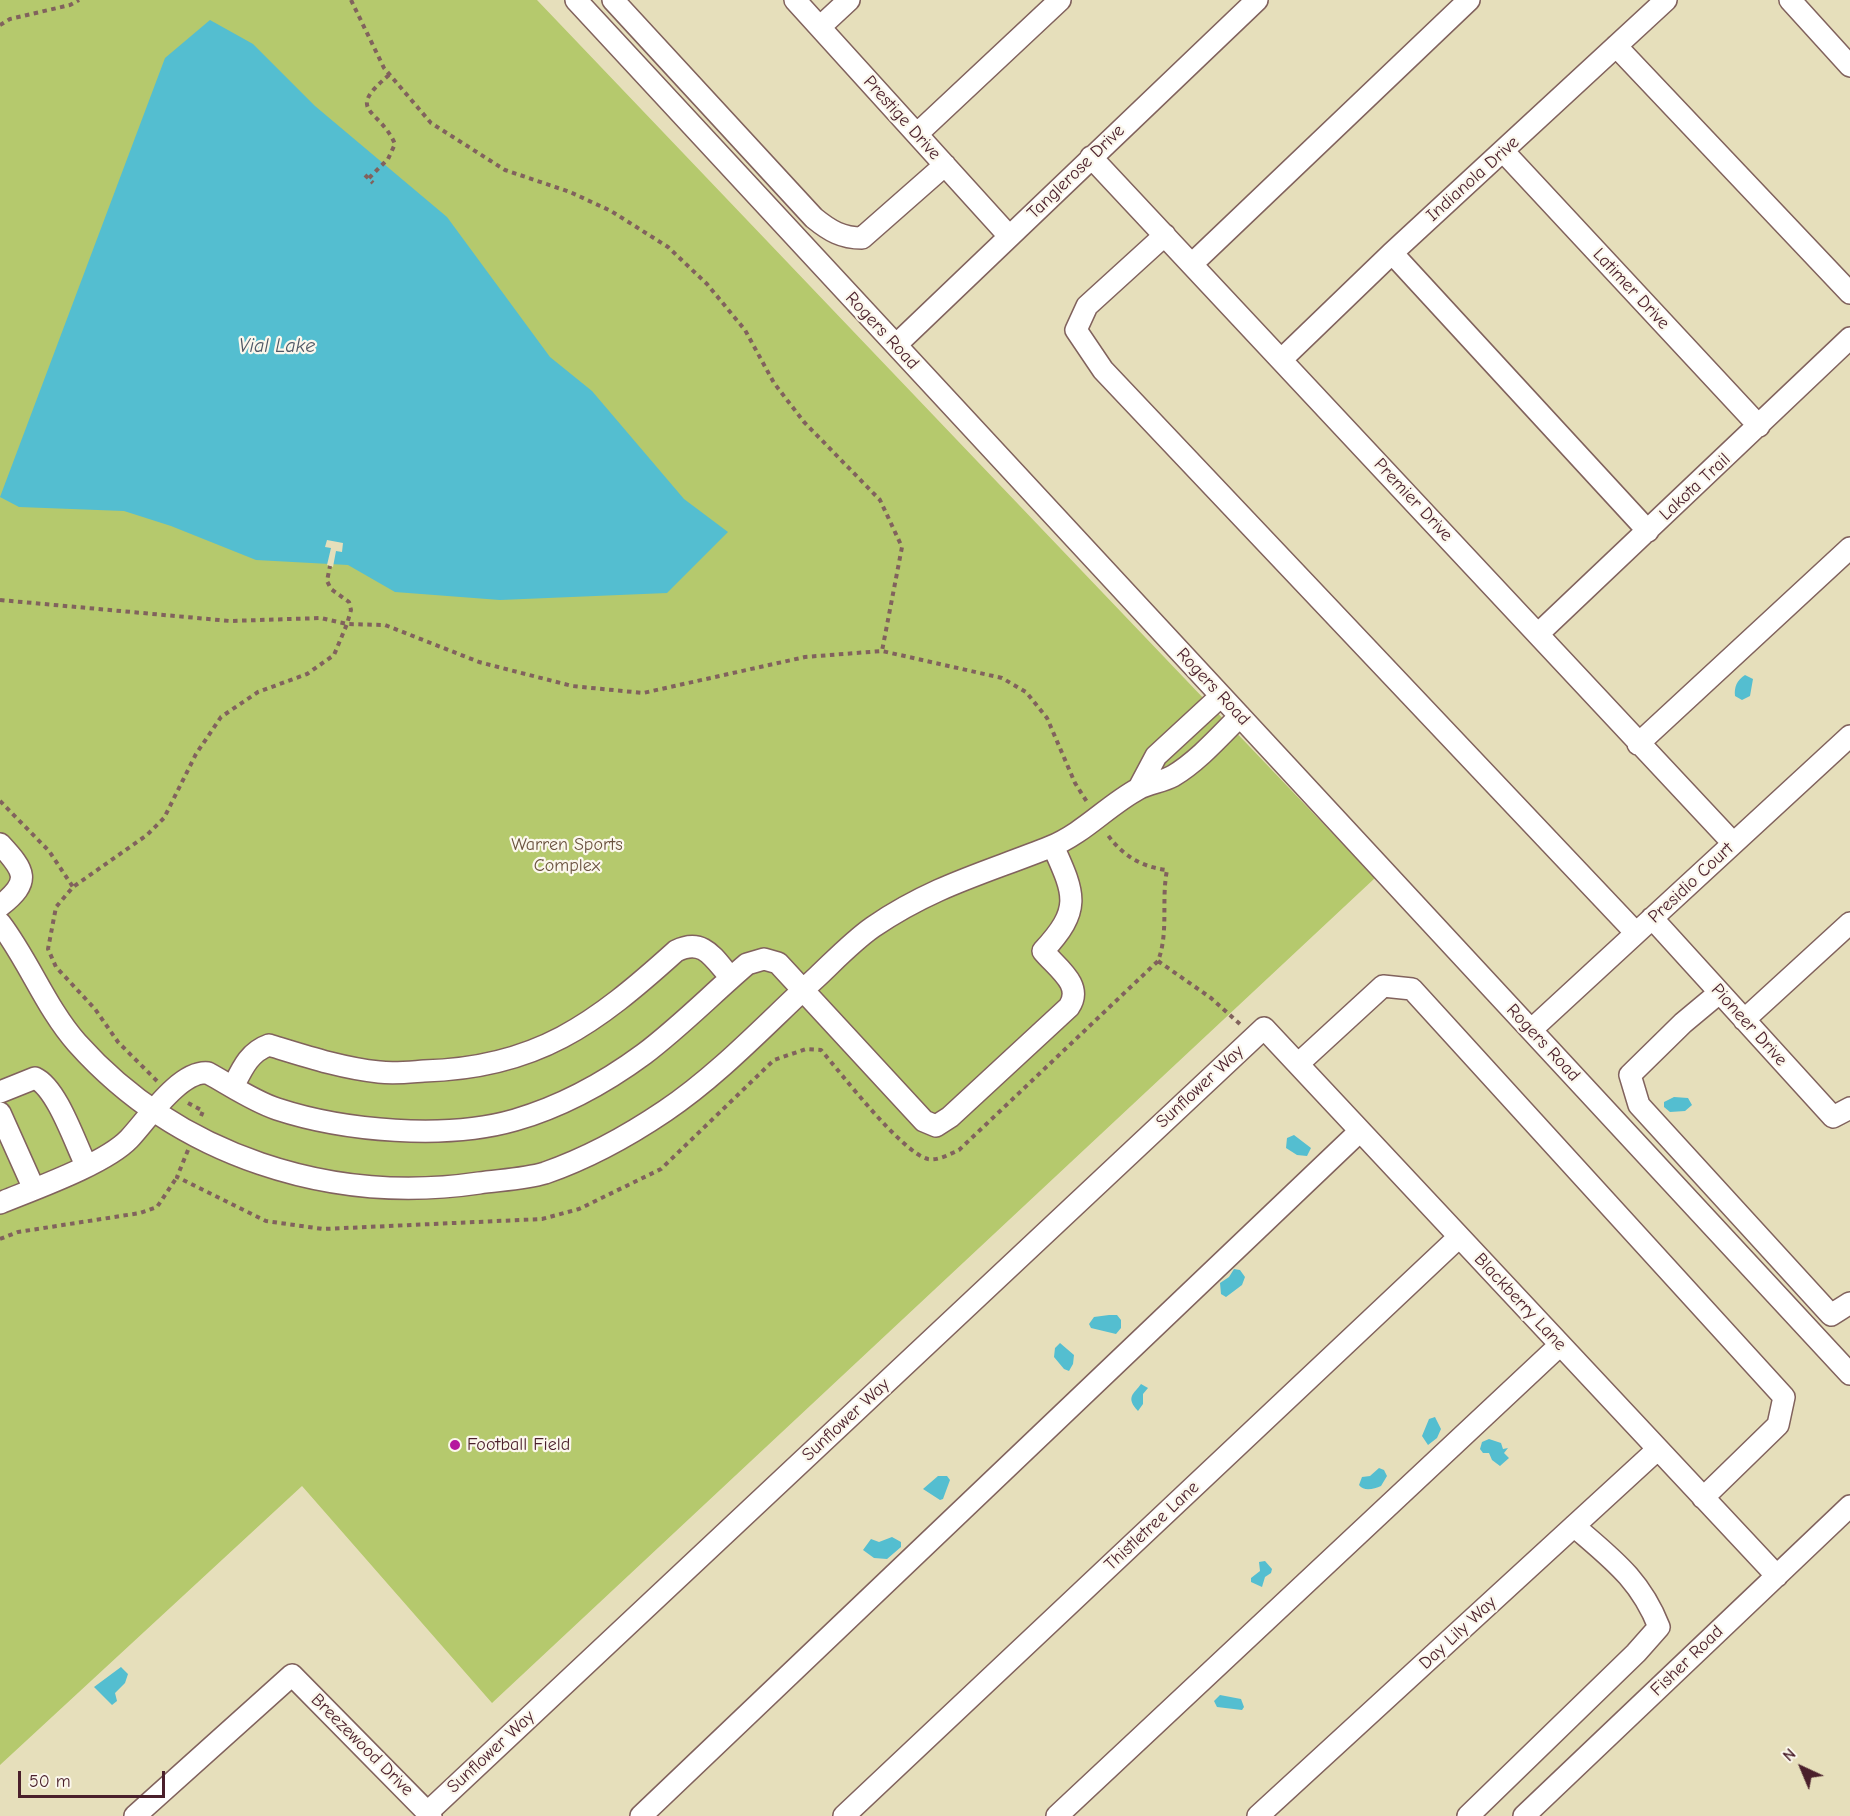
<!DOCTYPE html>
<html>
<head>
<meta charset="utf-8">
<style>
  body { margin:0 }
  #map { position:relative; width:1850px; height:1816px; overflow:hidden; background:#e6dfbb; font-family:"Comic Neue",sans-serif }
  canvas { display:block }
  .north { position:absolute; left:1772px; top:1738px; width:60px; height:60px; -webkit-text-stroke:4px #fbf7ec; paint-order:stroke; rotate:316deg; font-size:16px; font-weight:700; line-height:24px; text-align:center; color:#4a1f2b }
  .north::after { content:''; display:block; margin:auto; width:21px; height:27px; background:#4a1f2b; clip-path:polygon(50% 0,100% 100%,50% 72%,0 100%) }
  .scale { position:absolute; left:18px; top:1771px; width:147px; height:27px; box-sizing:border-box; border:3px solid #4a1f2b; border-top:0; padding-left:8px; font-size:18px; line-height:21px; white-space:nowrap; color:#4a1f2b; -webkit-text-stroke:4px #fbf7ec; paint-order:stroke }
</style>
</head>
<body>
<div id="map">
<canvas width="1850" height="1816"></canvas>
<div class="north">N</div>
<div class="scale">50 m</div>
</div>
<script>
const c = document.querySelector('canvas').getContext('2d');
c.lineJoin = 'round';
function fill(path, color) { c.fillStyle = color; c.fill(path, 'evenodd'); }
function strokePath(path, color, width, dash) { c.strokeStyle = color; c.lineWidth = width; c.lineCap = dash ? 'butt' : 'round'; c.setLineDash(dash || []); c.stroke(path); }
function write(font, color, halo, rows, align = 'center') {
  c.font = font + ' "Comic Neue",sans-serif'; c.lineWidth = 4.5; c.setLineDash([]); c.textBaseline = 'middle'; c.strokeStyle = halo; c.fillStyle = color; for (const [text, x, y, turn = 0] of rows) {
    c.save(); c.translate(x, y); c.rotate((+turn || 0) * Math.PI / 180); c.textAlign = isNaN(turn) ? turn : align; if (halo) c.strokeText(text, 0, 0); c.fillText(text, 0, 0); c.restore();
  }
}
fill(new Path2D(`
  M0,0h537l838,878 -883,825 -190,-217 -302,279z`), '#b5c96d');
fill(new Path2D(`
  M210,20l43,24 62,62 132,111 103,140 42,34 92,108 44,33 -61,61 -167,7 -105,-8 -47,-27 -92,-5 -85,-34 -47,-15 -105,-4 -19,-10 165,-439z
  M1745,675l8,4 -3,17 -8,4 -7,-4c-1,-9 2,-16 10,-21z
  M1674,1097l14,1 4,7 -7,6 -15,1 -6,-5v-5z
  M1294,1135l17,13 -4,8 -10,-1 -11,-7 1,-10z
  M1234,1269l6,1 5,7 -3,8 -16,12 -5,-3 -1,-11 9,-6z
  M1109,1315h8l4,5v8l-5,6 -25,-6 -2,-4 5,-7z
  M1060,1343l14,12 -1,9 -4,7 -5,-2 -10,-12 1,-9z
  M1141,1384l7,4 -5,6v10l-5,7c-13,-14 -4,-17 3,-27z
  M1435,1417l6,12 -4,9 -9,7 -6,-9 7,-17z
  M1489,1439l12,4 2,6 5,-1 -4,5 5,5 -9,8 -8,-6 -3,-7h-6l-3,-4 2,-7z
  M1379,1468l5,2 3,6 -6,10c-7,3 -17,6 -22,-1l3,-8 8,-1z
  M938,1476h9l3,4 -7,19 -3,1 -17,-11z
  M892,1537l9,5v5l-14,12 -13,-1 -11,-8 8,-11 8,3z
  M1265,1561l7,8 -1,4 -6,4 -3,10 -11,-5v-4l9,-7 -1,-9z
  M121,1667l7,7 -3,9 -10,10 2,8 -5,4 -18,-18z
  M1220,1695l21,4 3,8 -2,3 -25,-3 -3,-6z`), '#54bed0');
fill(new Path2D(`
  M327,540l16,3 -1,9 -6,-1 -3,16 -6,-2 4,-17 -6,-1z`), '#e6dfbb');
const minor = new Path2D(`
  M576,0l1274,1374
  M613,0l201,218c16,13 28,20 48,20l83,-73
  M795,0l214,236
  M1790,0l60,66
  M820,27l29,-27
  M1616,46l234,247
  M917,134l143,-134
  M1503,151l256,275
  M1091,157l642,686
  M1165,235l-78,71 -11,24 27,40 533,563
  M1392,253l256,278
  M1192,264l277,-264
  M896,345l361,-345
  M1282,359l110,-106 274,-253
  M1538,634l312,-296
  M1638,744l212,-196
  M1139,788l17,-32 65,-60
  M0,844c25,27 32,37 0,62
  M1652,918l181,199 17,-9
  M0,923c29,38 46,85 77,120 101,113 254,162 402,140 21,-3 46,-4 66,-10 43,-15 83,-37 120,-62 55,-37 103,-89 152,-134 18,-17 36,-36 56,-50 60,-41 112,-54 177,-80 34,-14 57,-41 88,-58 11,-6 24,-7 35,-13 25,-15 47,-40 67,-60
  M1719,993l-36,30 -53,52 9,30 192,210 19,-12
  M1744,1020l106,-97
  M1531,1030l319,-294
  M1298,1064l85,-78 29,3 372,408 -6,28 -75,73
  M233,1087c9,-18 16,-35 36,-42 36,11 72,23 110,27 15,2 31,0 45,-1 113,-3 171,-47 252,-120 28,-14 38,8 55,27
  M0,1092l35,-14c22,10 40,65 51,87
  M0,1113l34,76
  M0,1203c34,-14 105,-39 129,-64 18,-19 51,-69 79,-66 22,12 45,28 69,36 67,22 169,31 238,11 45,-13 91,-38 129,-66 37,-28 69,-61 103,-90l17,-5 14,4 146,158 12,5 14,-9 119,-110c15,-22 -12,-39 -26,-56 39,-42 32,-56 10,-105
  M428,1812l836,-784 513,548
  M135,1816l157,-141 139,141
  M641,1816l719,-685
  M844,1816l615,-579
  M1057,1816l503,-471
  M1258,1816l400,-367
  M1468,1816l168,-163 23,-26c-19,-48 -47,-68 -85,-101
  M1524,1816l326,-310`);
strokePath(minor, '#81625d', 24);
strokePath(new Path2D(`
  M351,0l33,68 47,55 74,47 65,22 41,19 57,36 39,37 38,46 29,53 30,39 76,78 22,47 -20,104
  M0,25l10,-6 60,-14 9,-5
  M365,175l8,8
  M369,178l19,-19 7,-15c-16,-37 -51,-31 -6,-69
  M0,600l230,21 91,-3 26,6 38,1 94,37 93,24 71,7 162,-36 77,-6 120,27 24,14 21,26 28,65 12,19
  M0,801l49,50 24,36
  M1158,961l53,37 30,27
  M157,1081l-39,-39 -23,-33 -39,-42 -8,-18 8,-42 17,-20 74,-52 17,-17 32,-64 25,-37 37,-25 49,-18 27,-19 13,-31 4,-14 -2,-8 -18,-13 -4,-8 3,-15
  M188,1103l15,8 -2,5
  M188,1150l-11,27 89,44 57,8 219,-10 37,-10 82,-40 113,-109 32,-11 15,1c20,23 81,103 107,109 10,2 22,-5 31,-9l199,-189c11,-29 3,-60 9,-91 -26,-3 -45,-15 -60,-36
  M0,1239l18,-7 122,-19 17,-6 20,-30`), '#81625d', 4, [4.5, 4.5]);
strokePath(minor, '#fff', 21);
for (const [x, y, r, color] of [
  [455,1445,6,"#b5179e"]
]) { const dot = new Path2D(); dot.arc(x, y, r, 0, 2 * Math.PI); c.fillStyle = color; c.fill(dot); strokePath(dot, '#fbf7ec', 2); }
write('18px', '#4a1f2b', '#fbf7ec', [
  ["Prestige Drive",902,118,48],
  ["Tanglerose Drive",1076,172,-44],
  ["Indianola Drive",1473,179,-42],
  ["Latimer Drive",1631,289,47],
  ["Rogers Road",882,331,47],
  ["Lakota Trail",1695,487,-43],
  ["Premier Drive",1413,500,47],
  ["Rogers Road",1213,687,47],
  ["Presidio Court",1691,883,-43],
  ["Pioneer Drive",1749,1025,48],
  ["Rogers Road",1543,1043,47],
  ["Sunflower Way",1200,1087,-43],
  ["Blackberry Lane",1520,1302,47],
  ["Sunflower Way",846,1420,-43],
  ["Thistletree Lane",1152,1526,-43],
  ["Day Lily Way",1458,1633,-43],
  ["Fisher Road",1687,1661,-44],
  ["Breezewood Drive",362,1745,45],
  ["Sunflower Way",491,1752,-43]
]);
write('18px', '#6a523f', '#fbf7ec', [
  ["Warren Sports",567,845],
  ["Complex",567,866]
]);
write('18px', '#4a1f2b', '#fbf7ec', [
  ["Football Field",467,1445]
], 'left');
write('italic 20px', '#4e5765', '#fbf7ec', [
  ["Vial Lake",277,346]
]);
</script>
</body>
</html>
